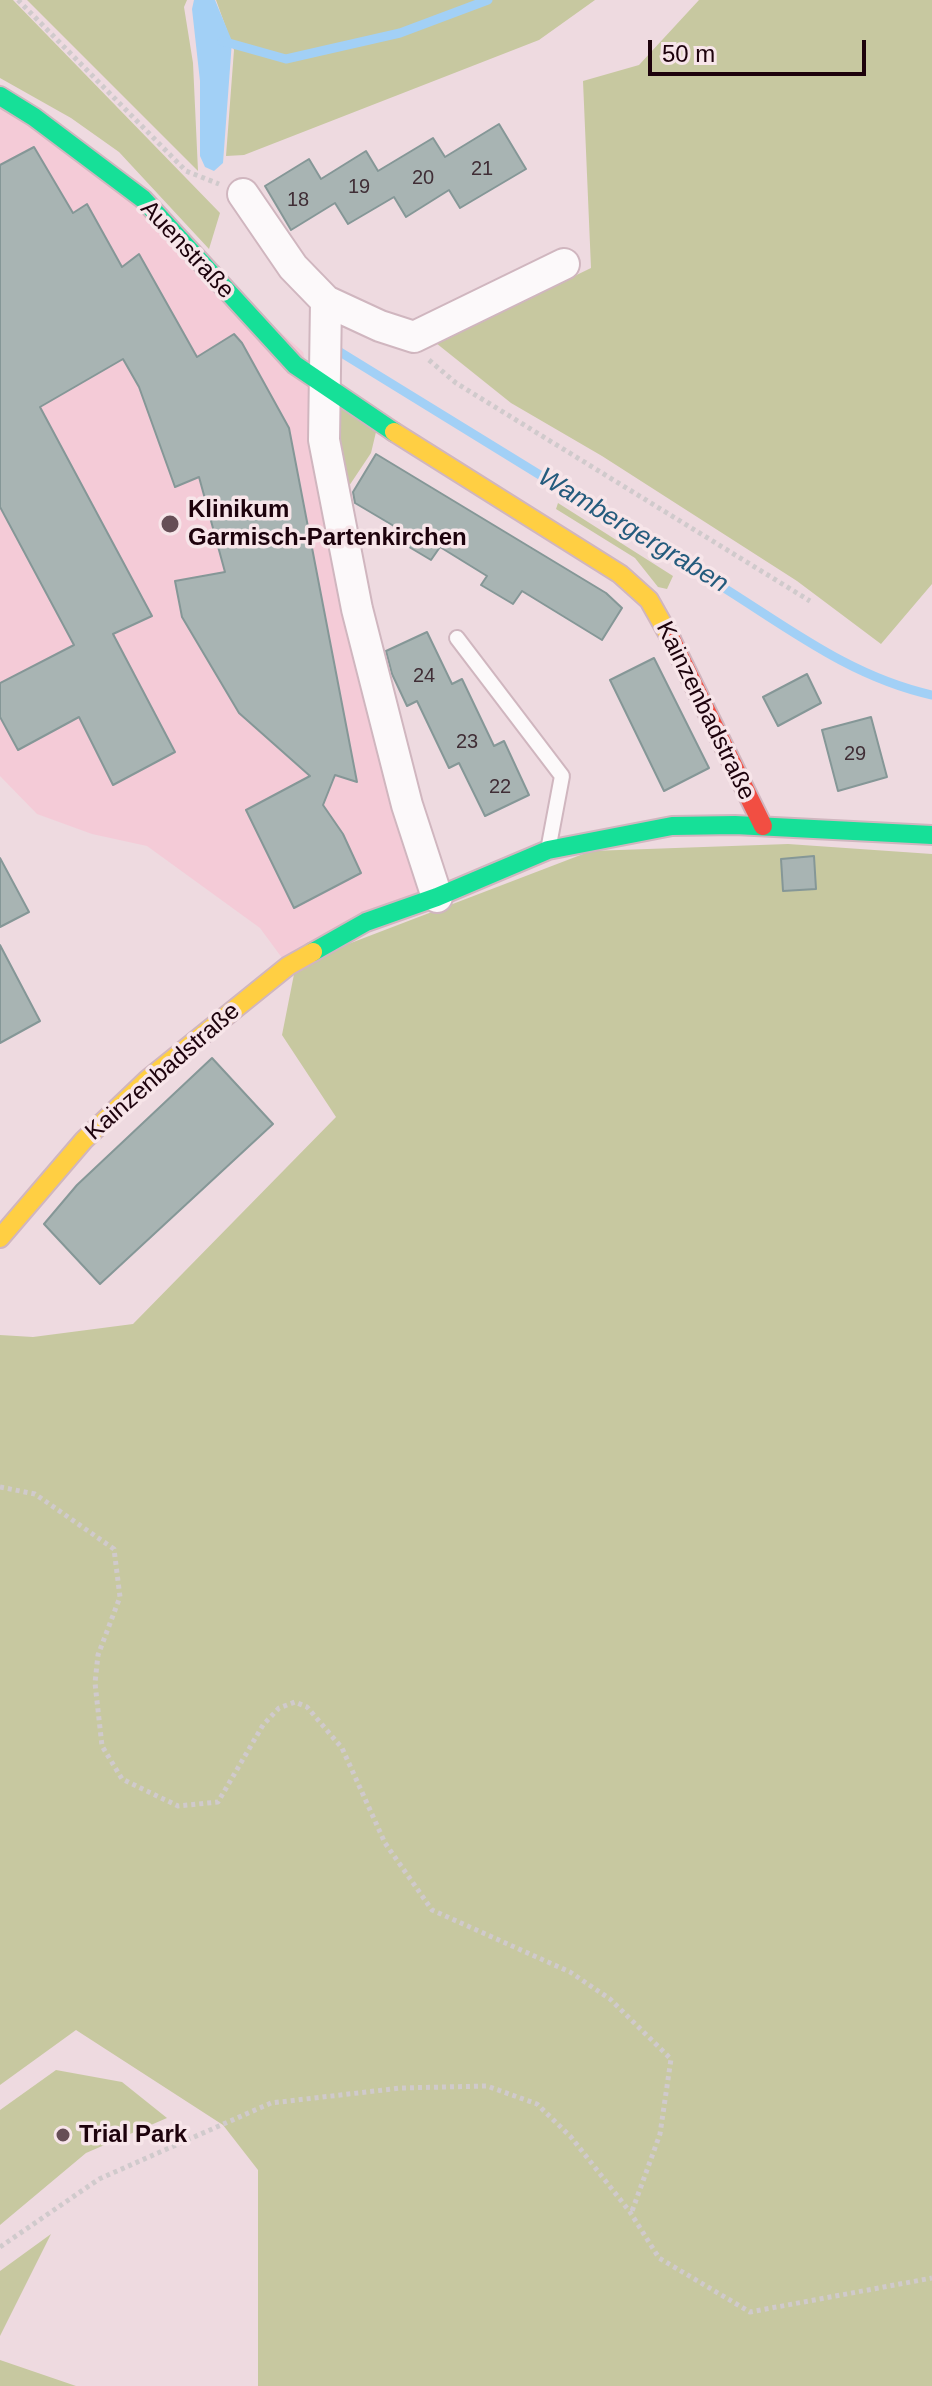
<!DOCTYPE html>
<html>
<head>
<meta charset="utf-8">
<style>
  body { margin:0 }
  #map { position:relative; width:932px; height:2386px; overflow:hidden; background:#eedae0; font-family:Arial,sans-serif }
  canvas { display:block }
  .scale { position:absolute; left:648px; top:40px; width:218px; height:36px; box-sizing:border-box; border:4px solid #1d020c; border-top:0; padding-left:10px; font-size:24px; line-height:28px; white-space:nowrap; color:#1d020c; -webkit-text-stroke:6px #f7e5e9; paint-order:stroke }
</style>
</head>
<body>
<div id="map">
<canvas width="932" height="2386"></canvas>
<div class="scale">50 m</div>
</div>
<script>
const c = document.querySelector('canvas').getContext('2d');
c.lineJoin = 'round';
function fill(path, color) { c.fillStyle = color; c.fill(path, 'evenodd'); }
function strokePath(path, color, width, dash) { c.strokeStyle = color; c.lineWidth = width; c.lineCap = dash ? 'butt' : 'round'; c.setLineDash(dash || []); c.stroke(path); }
function write(font, color, halo, rows, align = 'center') {
  c.font = font + ' Arial,sans-serif'; c.lineWidth = 7; c.setLineDash([]); c.textBaseline = 'middle'; c.strokeStyle = halo; c.fillStyle = color; for (const [text, x, y, turn = 0] of rows) {
    c.save(); c.translate(x, y); c.rotate((+turn || 0) * Math.PI / 180); c.textAlign = isNaN(turn) ? turn : align; if (halo) c.strokeText(text, 0, 0); c.fillText(text, 0, 0); c.restore();
  }
}
fill(new Path2D(`
  M0,84l303,268 134,545 -149,69 -28,-38 -113,-82 -55,-12 -55,-20 -37,-38z`), '#f4cbd7');
fill(new Path2D(`
  M0,0h13l207,213 -11,36 -90,-97 -48,-34 -71,-40z
  M27,0h160l-3,7 9,56 5,108z
  M216,0h379l-56,40 -295,115 -18,1 8,-106z
  M699,0h233v584l-51,60 -84,-63 -195,-125 -91,-53 -75,-60 155,-75 -8,-187 56,-16z
  M341,407l35,25 -5,21 -26,39 -15,-70z
  M558,503l115,73 -6,13 -9,-2 -23,-29 -79,-49z
  M788,844l144,10v1532h-674v-216l-35,-45 -147,-95 -76,55v-750l33,2 100,-13 203,-207 -54,-82 14,-71 295,-113z
  M56,2070l66,12 45,36 -81,35 -86,72v-115z
  M51,2234l-51,102v-65z
  M0,2360l76,26h-76z`), '#c7c8a0');
fill(new Path2D(`
  M215,0l17,41 -9,122 -9,8 -9,-4 -5,-11v-75l-8,-72 2,-9z`), '#a2d0f6');
strokePath(new Path2D(`
  M222,41l64,18 114,-26 88,-33
  M340,352c122,75 245,151 368,226 73,44 138,98 224,117`), '#a2d0f6', 9);
const building = new Path2D(`
  M499,124l27,45 -66,39 -11,-18 -43,27 -12,-20 -46,27 -13,-21 -44,27 -26,-44 44,-27 12,20 45,-28 12,20 55,-33 12,19z
  M34,147l39,66 14,-9 35,63 17,-13 58,103 37,-23 8,9 47,85 68,354 -22,-7 -12,30 20,29 18,39 -67,35 -48,-98 64,-34 -71,-63 -57,-96 -7,-36 50,-9 -26,-95 -24,10 -36,-100 -16,-28 -83,48 112,209 -39,18 62,118 -62,33 -34,-68 -61,33 -18,-33v-34l74,-38 -74,-138v-342z
  M376,454l230,139 16,15 -20,32 -80,-49 -9,13 -32,-19 6,-9 -47,-29 -9,13 -32,-19 5,-9 -49,-29 -2,-11z
  M427,632l25,52 10,-5 32,67 10,-5 25,54 -44,21 -26,-53 -10,5 -32,-67 -10,5 -15,-32 -6,-23z
  M654,658l55,110 -45,23 -54,-111z
  M807,674l14,29 -43,23 -15,-29z
  M871,717l16,60 -49,14 -16,-61z
  M814,856l2,33 -33,2 -2,-32z
  M0,858l29,54 -29,15z
  M0,945l40,76 -40,22z
  M212,1058l61,66 -173,160 -56,-60 33,-39z`);
fill(building, '#a8b4b3');
strokePath(building, '#859797', 2);
const lane = new Path2D(`
  M457,638l105,138 -13,69`);
const street = new Path2D(`
  M243,194l50,73 33,34 -2,139 33,169 50,196 30,92
  M326,301l54,25 34,11 150,-73`);
const fast = new Path2D(`
  M0,96l34,21 109,82 152,166 99,67
  M313,952l53,-30 71,-25 111,-47 124,-24 63,-1 197,10`);
const slow = new Path2D(`
  M394,432l226,142 29,26 22,39
  M0,1238l84,-98 64,-61 140,-113 25,-14`);
const jam = new Path2D(`
  M671,639l92,187`);
strokePath(lane, '#d0b6bf', 18);
strokePath(street, '#d0b6bf', 34);
strokePath(fast, '#d0b6bf', 22);
strokePath(slow, '#d0b6bf', 22);
strokePath(jam, '#d0b6bf', 22);
strokePath(new Path2D(`
  M18,0l168,171 33,13
  M429,360l27,23 354,218
  M0,1487l35,7 79,55 6,48 -22,58 -3,28 7,63 20,33 56,27 40,-4 45,-77 16,-17 16,-6 12,5 35,41 43,95 47,67 138,62 40,27 61,60 -11,75 -29,80
  M0,2247l99,-68 172,-76 130,-15 86,-2 50,18 34,33 59,75 29,46 91,54 182,-34`), '#d0cacc', 5, [4, 4]);
strokePath(lane, '#fcf9fa', 14);
strokePath(street, '#fcf9fa', 30);
strokePath(fast, '#16e098', 18);
strokePath(slow, '#ffcf43', 18);
strokePath(jam, '#f24e42', 18);
for (const [x, y, r, color] of [
  [170,524,10,"#664e56"],
  [63,2135,8,"#664e56"]
]) { const dot = new Path2D(); dot.arc(x, y, r, 0, 2 * Math.PI); c.fillStyle = color; c.fill(dot); strokePath(dot, '#f7e5e9', 3); }
write('20px', '#402e36', null, [
  ["21",482,169],
  ["20",423,178],
  ["19",359,187],
  ["18",298,200],
  ["24",424,676],
  ["23",467,742],
  ["29",855,754],
  ["22",500,787]
]);
write('24px', '#1d020c', '#f7e5e9', [
  ["Auenstraße",187,250,47],
  ["Kainzenbadstraße",705,711,64],
  ["Kainzenbadstraße",163,1072,-41]
]);
write('bold 24px', '#1d020c', '#f7e5e9', [
  ["Klinikum",188,510],
  ["Garmisch-Partenkirchen",188,538],
  ["Trial Park",79,2135]
], 'left');
write('italic 26px', '#245b7d', '#f7e5e9', [
  ["Wambergergraben",633,531,31]
]);
</script>
</body>
</html>
